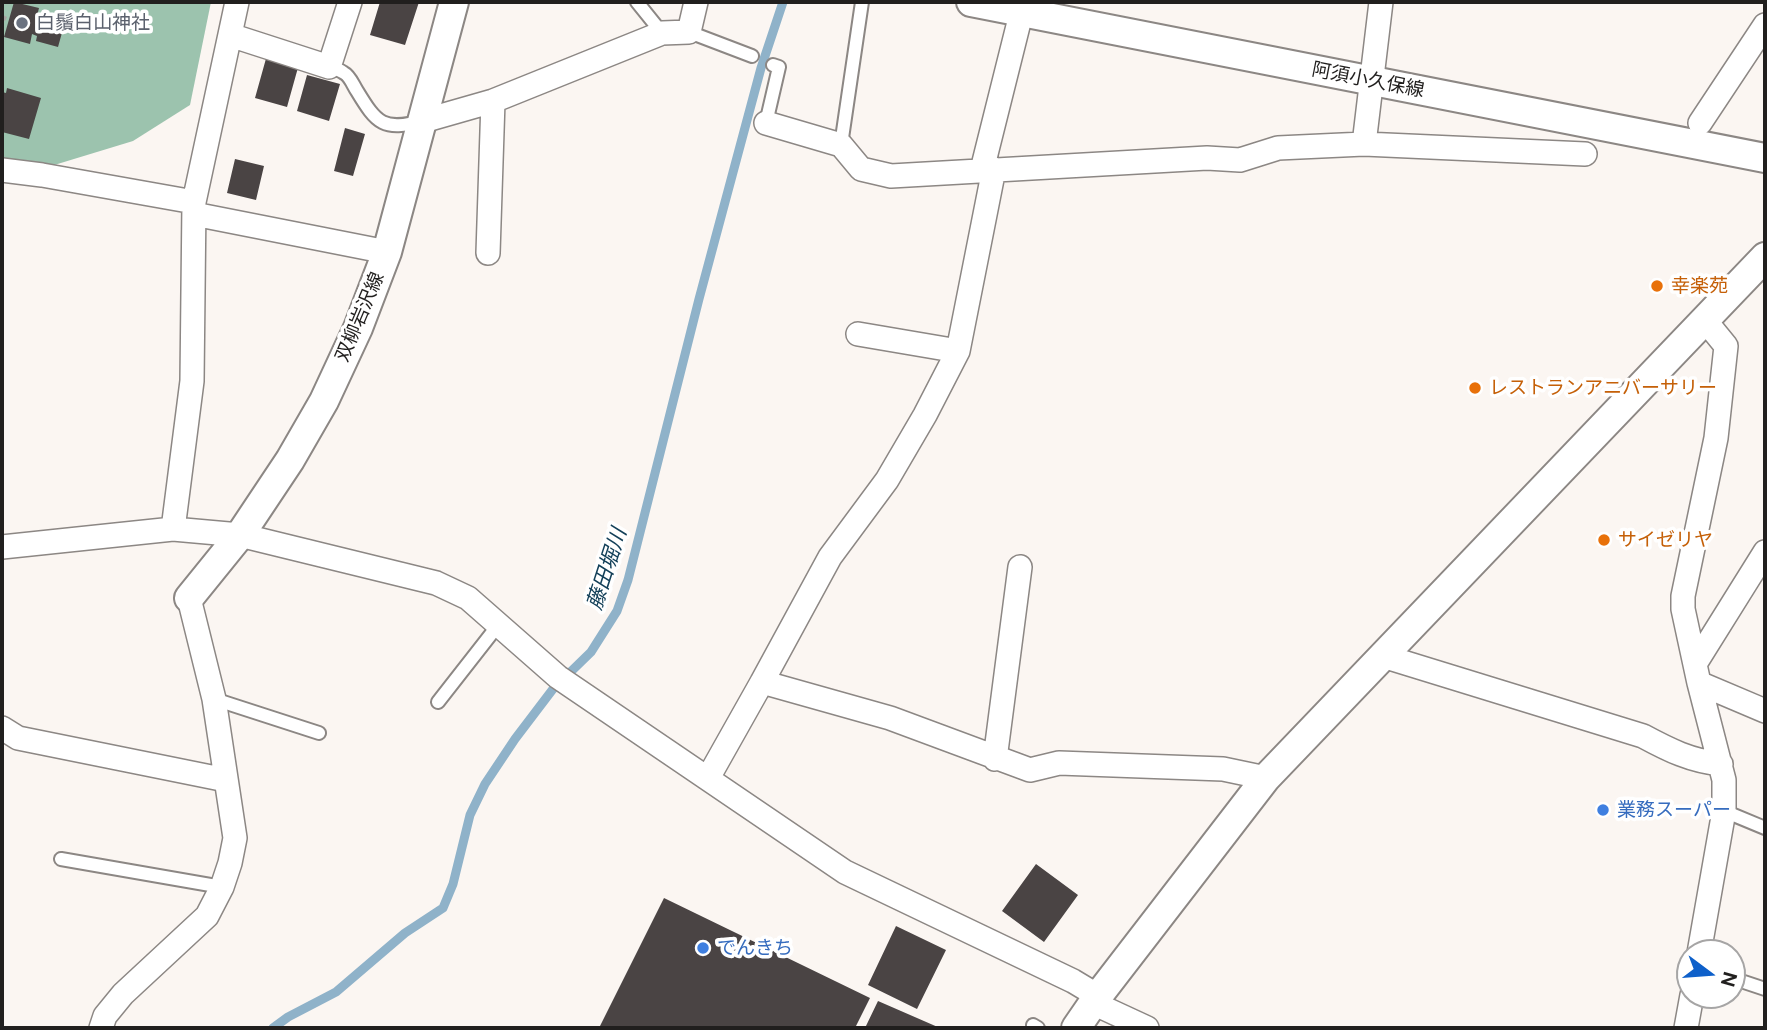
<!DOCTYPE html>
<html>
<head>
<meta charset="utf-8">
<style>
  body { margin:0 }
  #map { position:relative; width:1767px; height:1030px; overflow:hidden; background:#fbf6f2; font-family:"Public Sans",sans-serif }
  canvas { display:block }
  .frame { position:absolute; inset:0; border:4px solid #211f1e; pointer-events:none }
  .north { position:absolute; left:1676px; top:939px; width:70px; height:70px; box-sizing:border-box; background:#fff; border:2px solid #a6a5a5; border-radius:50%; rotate:106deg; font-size:19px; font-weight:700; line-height:28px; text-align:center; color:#211f1e }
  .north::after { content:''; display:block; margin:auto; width:24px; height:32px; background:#0e60ca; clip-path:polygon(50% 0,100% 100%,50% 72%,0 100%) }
</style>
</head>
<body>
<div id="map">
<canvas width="1767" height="1030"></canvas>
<div class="frame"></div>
<div class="north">N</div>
</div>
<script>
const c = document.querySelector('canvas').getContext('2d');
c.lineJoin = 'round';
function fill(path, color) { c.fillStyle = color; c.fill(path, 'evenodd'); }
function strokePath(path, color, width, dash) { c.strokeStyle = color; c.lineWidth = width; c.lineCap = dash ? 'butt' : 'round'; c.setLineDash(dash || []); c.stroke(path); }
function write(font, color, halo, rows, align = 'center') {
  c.font = font + ' "Public Sans","Noto Sans JP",sans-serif'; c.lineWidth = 7; c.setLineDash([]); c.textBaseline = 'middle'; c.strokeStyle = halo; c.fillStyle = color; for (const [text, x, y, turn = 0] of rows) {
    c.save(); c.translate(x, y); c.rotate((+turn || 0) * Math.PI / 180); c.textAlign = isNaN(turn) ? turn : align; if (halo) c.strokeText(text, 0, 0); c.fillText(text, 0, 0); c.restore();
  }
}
fill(new Path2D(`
  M2,2h209l-21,103 -57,36 -82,25 -49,-7z`), '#9cc3ae');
strokePath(new Path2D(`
  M273,1028l15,-11 48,-25 69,-59 38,-25 10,-24 17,-69 15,-31 30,-45 38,-50 38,-37 26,-41 11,-31 71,-281 62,-231 22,-66`), '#8fb2c9', 9);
fill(new Path2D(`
  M14,2l25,6 -3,12 5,1 2,-6 22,7 -7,25 -22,-6 1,-5 -5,-2 -2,10 -26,-7z
  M380,2h39l-14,43 -35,-10z
  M267,55l32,9 -12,43 -32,-9z
  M307,75l33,9 -11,37 -32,-10z
  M7,88l34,10 -12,41 -27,-7v-40l4,1z
  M345,128l20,6 -12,42 -19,-5z
  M235,159l29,7 -8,34 -29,-7z
  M1036,864l42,31 -34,47 -42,-31z
  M664,898l206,100 -15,30h-256z
  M896,926l50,24 -29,59 -49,-24z
  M878,1001l62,27h-75z`), '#4a4444');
const service = new Path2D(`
  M637,2l25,31
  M689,32l63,24
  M329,67c5,1 11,3 15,6 6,3 9,12 13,18 20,33 26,40 66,30
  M766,123l13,-56 -6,-2
  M841,145l21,-143
  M214,699l105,34
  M438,702l61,-78
  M1724,811l41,17
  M61,859l161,28
  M1732,978l33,11
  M1033,1025l5,3`);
const minor = new Path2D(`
  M230,35l99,32 21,-65
  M423,121l70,-20 169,-68 27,-1 7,-30
  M766,123l75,22 20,24 30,7 316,-18 33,2 38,-12 86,-4 221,10
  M1700,123l65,-98
  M1364,144l17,-142
  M2,170l40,5 152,27
  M982,170l42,-168
  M194,214l193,38
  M488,253l5,-152
  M858,334l100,17
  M173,529l19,-148 2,-179 43,-200
  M2,547l171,-18 67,6 196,48 32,15 90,79 287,195 228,109 25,15
  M1383,656l260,80c26,14 48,25 78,28
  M1695,664l70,-112
  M762,682l68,-125 57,-77 38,-65 33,-64 36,-182
  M1699,683l66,28
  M2,728l16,10 208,42
  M995,759l25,-192
  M708,778l54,-96 128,36 140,52 29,-7 164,6 43,9
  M1699,953l25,-142v-31l-25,-97 -16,-74v-13l33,-158 10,-92 -22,-27
  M1093,1003l54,25
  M101,1028l4,-12 18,-22 84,-78 15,-29 8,-24 5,-25 -21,-139 -25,-101
  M1686,1028l6,-33`);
const tertiary = new Path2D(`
  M971,2l794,156
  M189,598l51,-63 50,-75 34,-59 34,-73 29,-76 67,-250
  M1076,1028l22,-32 168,-218 499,-521`);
strokePath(service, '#8c8784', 16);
strokePath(minor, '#8c8784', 26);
strokePath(tertiary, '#8c8784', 32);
strokePath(new Path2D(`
  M2,17l4,2`), '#a8a4a1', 4.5, [5, 5]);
strokePath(service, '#fff', 12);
strokePath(minor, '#fff', 23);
strokePath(tertiary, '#fff', 28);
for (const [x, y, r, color] of [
  [22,23,7,"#6b7280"],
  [1657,286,7,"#e8710a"],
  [1475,388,7,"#e8710a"],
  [1604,540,7,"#e8710a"],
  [1603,810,7,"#3f7fe0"],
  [703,948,7,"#3f7fe0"]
]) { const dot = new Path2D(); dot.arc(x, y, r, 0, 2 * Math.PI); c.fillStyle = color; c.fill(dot); strokePath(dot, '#fff', 2.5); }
write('19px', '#5b616d', '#fff', [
  ["白鬚白山神社",36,23]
], 'left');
write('19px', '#211f1e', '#fff', [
  ["阿須小久保線",1368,80,11],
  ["双柳岩沢線",360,317,-67]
]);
write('19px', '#c56008', '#fff', [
  ["幸楽苑",1671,286],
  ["レストランアニバーサリー",1489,388],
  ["サイゼリヤ",1618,540]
], 'left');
write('19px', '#366cbe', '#fff', [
  ["業務スーパー",1617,810],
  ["でんきち",717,948]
], 'left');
write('italic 21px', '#134059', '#fff', [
  ["藤田堀川",607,569,-72]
]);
</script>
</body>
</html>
